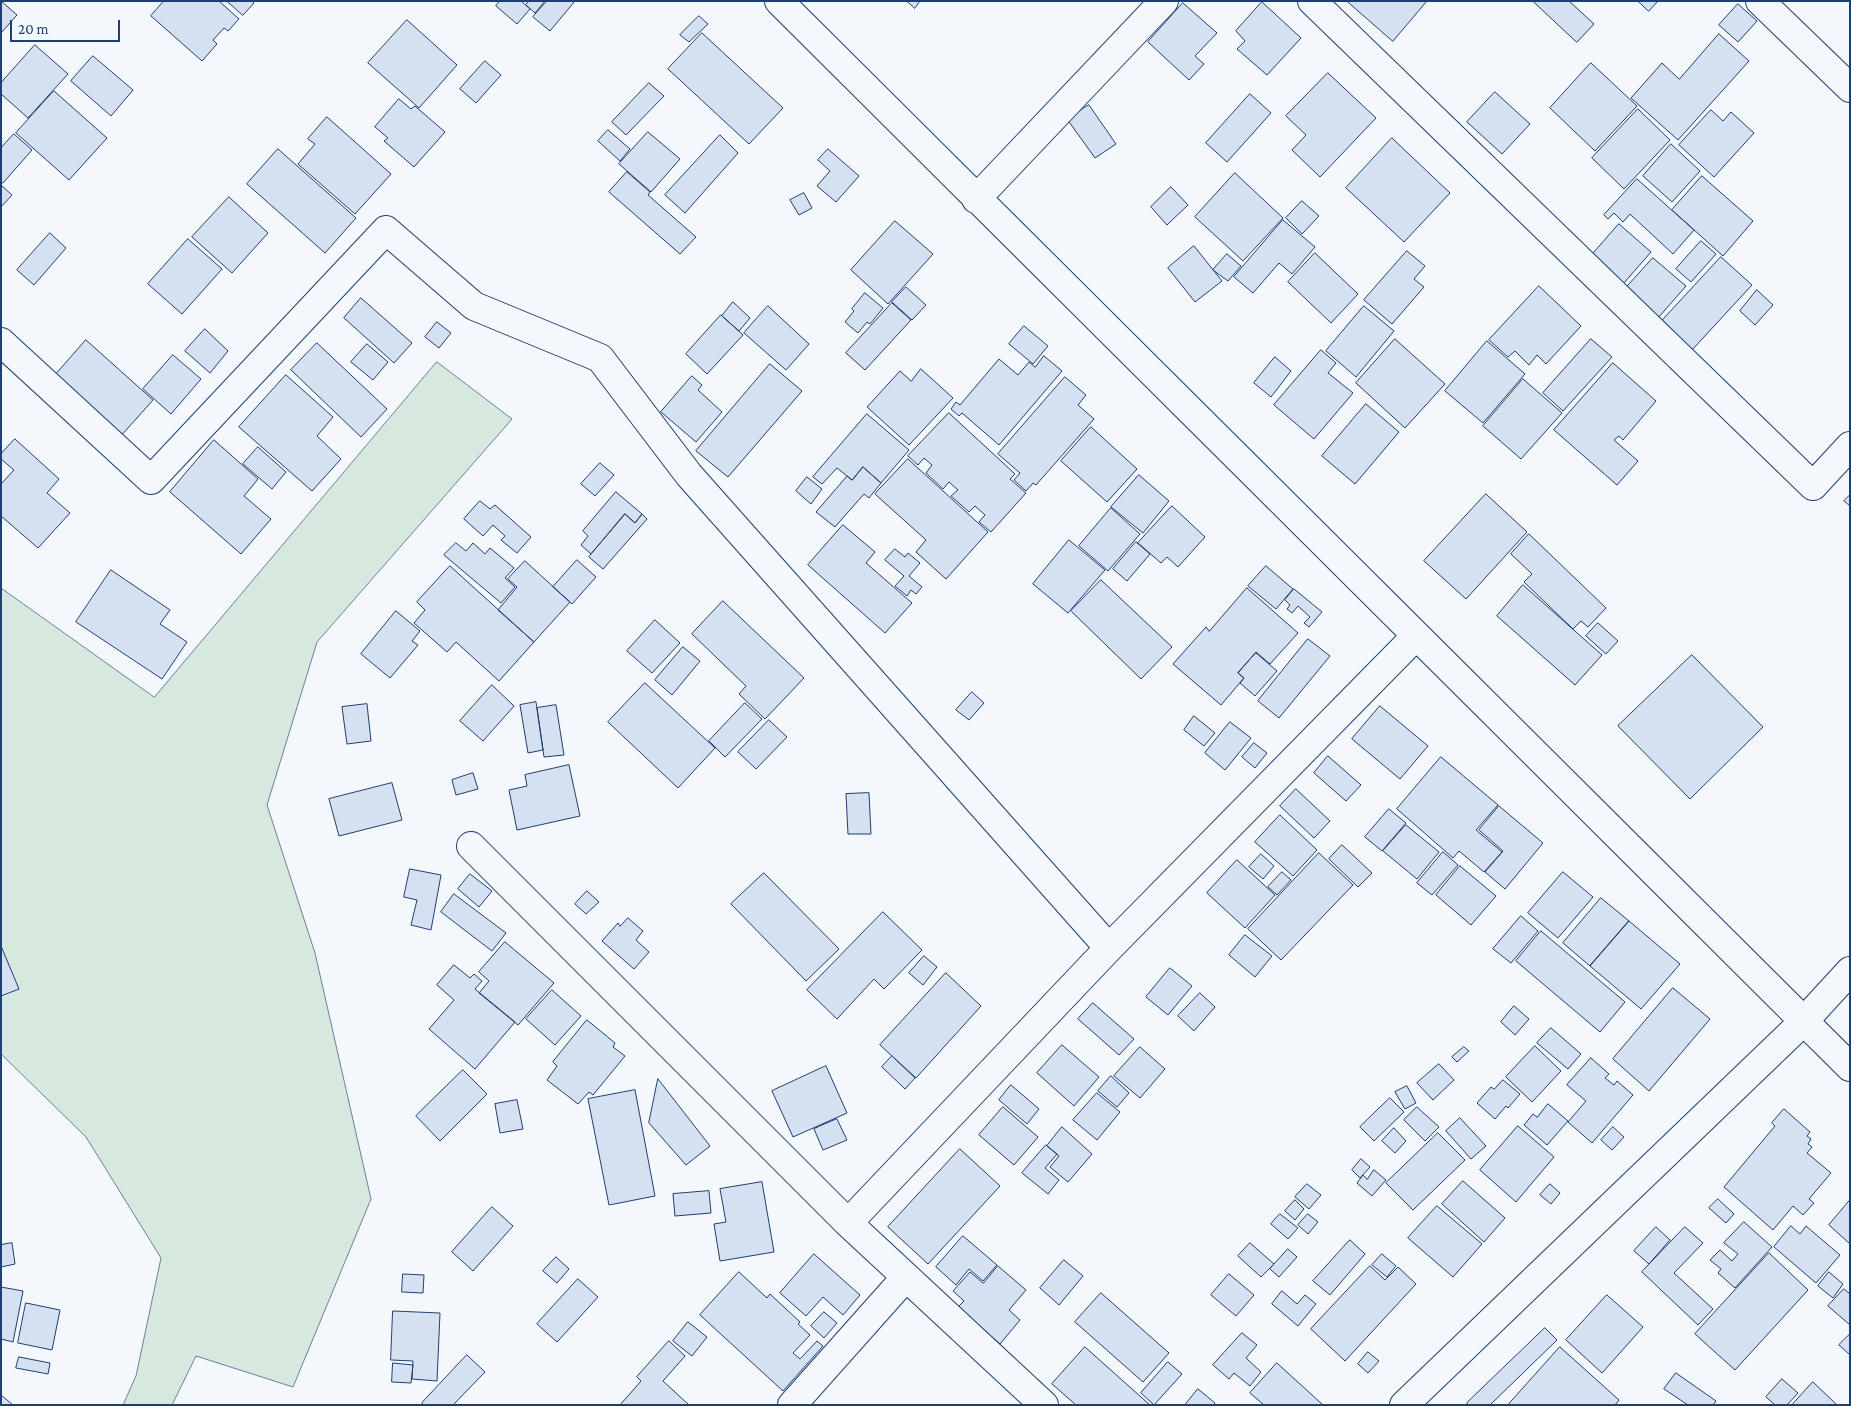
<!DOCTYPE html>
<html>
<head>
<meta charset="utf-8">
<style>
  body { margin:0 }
  #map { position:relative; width:1851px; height:1406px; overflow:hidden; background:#f4f7fb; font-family:"Crimson Pro",serif }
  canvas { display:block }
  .frame { position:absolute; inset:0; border:2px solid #1d3f73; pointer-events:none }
  .scale { position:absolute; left:10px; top:20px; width:110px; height:22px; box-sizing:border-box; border:2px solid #1d3f73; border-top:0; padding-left:6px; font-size:15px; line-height:18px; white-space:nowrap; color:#1d3f73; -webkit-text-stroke:4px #f4f7fb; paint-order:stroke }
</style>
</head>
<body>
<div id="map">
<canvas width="1851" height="1406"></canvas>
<div class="frame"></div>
<div class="scale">20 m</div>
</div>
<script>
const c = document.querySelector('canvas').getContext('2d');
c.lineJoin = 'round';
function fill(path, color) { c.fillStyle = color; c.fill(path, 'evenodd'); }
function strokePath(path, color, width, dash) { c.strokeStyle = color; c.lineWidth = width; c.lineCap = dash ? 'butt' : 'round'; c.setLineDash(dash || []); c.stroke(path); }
const green = new Path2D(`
  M437,362l75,57 -195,223 -50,163 48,148 56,246 -78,188 -97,-31 -24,49h-49l13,-29 25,-118 -75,-121 -85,-83v-466l153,109z`);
fill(green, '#d7e8df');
strokePath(green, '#687fa3', 1);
const building = new Path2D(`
  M1,1l16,14 -16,18z
  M164,1h55l20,18 -11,12 -4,-3 -11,12 4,4 -15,17 -51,-45z
  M227,1h25l2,2 -11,12z
  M500,1h21l9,8 -13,15 -21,-18z
  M529,1h16l-10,12 -9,-8z
  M547,1h28l-25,30 -17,-14z
  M907,1h13l-5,7z
  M1347,1h80l-34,40z
  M1533,1h36l25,23 -17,18z
  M1638,1h20l-9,10z
  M1262,2l39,36 -34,37 -30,-26 8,-8 -9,-10z
  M1183,3l34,30 -22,23 9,8 -15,16 -41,-38z
  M1738,4l19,17 -19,21 -19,-17z
  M699,16l9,8 -19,18 -9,-7z
  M407,20l50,45 -38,43 -51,-45z
  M702,33l81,75 -34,36 -81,-75z
  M1719,34l30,27 -71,79 -47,-42 31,-35 17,16z
  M35,45l33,29 -40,44 -27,-24v-11z
  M93,56l40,34 -22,26 -40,-35z
  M485,61l16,14 -25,28 -16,-14z
  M1591,63l46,43 -42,45 -45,-43z
  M1328,73l48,45 -56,59 -28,-27 14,-15 -20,-19z
  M649,83l15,13 -38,39 -14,-13z
  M54,91l53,47 -38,42 -53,-47z
  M1495,92l35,32 -28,30 -35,-32z
  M1250,94l21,19 -44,49 -21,-19z
  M399,99l12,10 4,-3 30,26 -31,35 -30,-26 4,-3 -13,-11z
  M1089,105l27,39 -21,14 -28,-39z
  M1638,109l32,31 -46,49 -32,-31z
  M1711,110l12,11 8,-9 23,21 -40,44 -35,-32z
  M327,117l64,57 -36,40 -57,-50 17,-20 -7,-5z
  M608,130l22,19 -10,12 -22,-20z
  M648,132l32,27 -29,33 -32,-28z
  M14,134l18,16 -29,33 -2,-1v-34z
  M720,135l18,18 -53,60 -20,-18z
  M1392,138l58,55 -46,49 -58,-54z
  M1671,144l29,27 -28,31 -29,-26z
  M278,149l78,69 -31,35 -78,-69z
  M828,149l31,27 -23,26 -19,-16 13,-15 -12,-11z
  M627,172l23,20 -2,3 48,42 -16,17 -71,-62z
  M1235,173l48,45 -40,43 -48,-44z
  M1702,176l51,45 -30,35 -51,-46z
  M1637,179l57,51 -21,24 -43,-40 -7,8 -9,-9 -6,6 -4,-4z
  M1,185l11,10 -11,12z
  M1171,187l17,18 -21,20 -16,-18z
  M804,193l8,15 -13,7 -9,-15z
  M229,197l39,36 -36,40 -40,-36z
  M1302,201l17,15 -17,18 -16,-16z
  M1283,220l32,27 -23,27 -13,-11 -26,30 -19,-16z
  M895,221l38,33 -45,50 -37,-34z
  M1619,224l32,28 -28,32 -32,-28z
  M50,233l16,15 -32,37 -17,-15z
  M188,239l34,30 -40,45 -34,-30z
  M1701,241l15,13 -25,28 -15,-13z
  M1194,246l28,35 -27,21 -27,-34z
  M1407,251l18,15 -11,13 10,8 -32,37 -28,-24z
  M1315,253l43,41 -27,29 -43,-41z
  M1227,254l14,12 -13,15 -15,-11z
  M1721,257l31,28 -61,66 -31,-28z
  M1653,258l33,28 -28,32 -33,-29z
  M1539,286l42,40 -35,38 -9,-9 -8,10 -14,-14 -7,6 -19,-17z
  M906,287l20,18 -14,15 -20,-18z
  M1757,290l16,15 -18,20 -15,-14z
  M865,293l18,15 -13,16 -3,-2 -9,11 -13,-11 9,-11 -2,-2z
  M361,298l51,45 -18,20 -50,-45z
  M733,302l17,16 -11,13 -17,-15z
  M892,303l19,17 -46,50 -19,-17z
  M768,306l41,38 -23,26 -42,-37z
  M1364,306l30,25 -38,46 -30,-26z
  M721,315l22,20 -36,39 -21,-20z
  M437,322l14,11 -12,15 -14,-11z
  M1024,326l24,20 -15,18 -24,-20z
  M205,329l23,22 -18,22 -25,-22z
  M1395,339l50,45 -40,44 -49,-45z
  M1591,339l21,18 -49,54 -20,-18z
  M86,340l67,60 -34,38 -67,-59z
  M1487,341l38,33 -42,49 -38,-32z
  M317,343l70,66 -26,28 -70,-67z
  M367,344l21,18 -15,18 -22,-18z
  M1321,350l15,13 -8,10 25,20 -39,46 -40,-34z
  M173,355l28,24 -30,35 -28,-25z
  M1044,356l18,15 -63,74 -37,-32 -3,3 -8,-7 5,-7 4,3 39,-46 19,16 11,-13 6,5z
  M1275,357l16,14 -20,26 -17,-14z
  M1613,363l43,38 -33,39 -4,-4 -5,4 24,21 -21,24 -63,-55z
  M770,364l32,27 -74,86 -32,-26z
  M921,369l32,29 -44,47 -42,-38 33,-36 11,10z
  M286,375l47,42 -16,19 24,23 -29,32 -73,-64z
  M692,376l10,9 -4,5 24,22 -26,30 -35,-30z
  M1065,377l21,18 -8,10 16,14 -58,66 -3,-2 -7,8 -12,-11 6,-7 -22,-19z
  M1523,379l39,34 -41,46 -38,-33z
  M1366,404l33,28 -44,52 -33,-28z
  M949,413l66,61 -5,5 16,14 -35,39 -12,-10 6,-7 -10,-9 -6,6 -18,-16 7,-6 -9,-8 -6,7 -17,-16 6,-8 -8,-7 -6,7 -10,-9z
  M867,414l42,36 -28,33 -18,-16 -11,13 -15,-12 -15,16 -9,-7z
  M1091,427l46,42 -30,33 -46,-41z
  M15,439l44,40 -12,14 23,20 -32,35 -37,-32v-32l13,-14 -13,-11v-5z
  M214,440l44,39 -14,17 27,23 -30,35 -71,-62z
  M258,447l28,25 -14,17 -29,-25z
  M908,459l80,73 -42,47 -30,-27 10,-12 -51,-46z
  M600,463l14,12 -19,21 -14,-12z
  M863,467l18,16 -12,15 -5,-4 -29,33 -19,-15 31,-36 5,4z
  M1139,475l30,26 -26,32 -32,-26z
  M807,477l15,12 -11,15 -15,-13z
  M616,492l26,22 -7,9 -10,-9 -34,40 -10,-9 7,-9 -5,-5z
  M1486,494l41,38 -61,67 -42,-38z
  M1850,495v11l-6,-5z
  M480,501l10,8 5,-4 36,32 -14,16 -16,-13 4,-4 -12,-11 -10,11 -19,-17z
  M1172,506l33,31 -27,30 -11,-10 -6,6 -23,-20z
  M1111,508l29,26 -32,37 -29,-25z
  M625,514l10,9 7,-9 5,5 -44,50 -14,-12z
  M843,525l32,27 -9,11 46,40 -27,30 -77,-68z
  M1529,534l77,74 -18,19 -7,-6 -8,8 -49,-47 8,-8 -21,-20z
  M1069,540l36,30 -37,43 -35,-29z
  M1136,542l14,12 -23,27 -14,-12z
  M456,543l10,8 7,-8 12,11 5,-6 24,20 -9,10 10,9 -14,16 -57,-48z
  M895,549l10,8 3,-4 12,10 -11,13 13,11 -6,7 -5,-4 -4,6 -12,-10 9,-10 -19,-16z
  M577,560l19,17 -24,27 -19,-17z
  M525,561l45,41 -36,40 -36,-32 19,-23 -9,-8z
  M450,566l84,76 -35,39 -43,-39 -9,10 -33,-29 11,-13 -8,-8z
  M1266,566l27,23 -17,20 -28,-23z
  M111,570l59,40 -10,14 27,18 -25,37 -86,-57z
  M1101,580l71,67 -31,32 -70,-68z
  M1523,585l79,70 -27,30 -78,-69z
  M1247,588l51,45 -28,31 -14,-12 -18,21 6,5 -23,27 -48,-41 33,-37 3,4z
  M1294,589l28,23 -13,15 -5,-4 6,-6 -12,-11 -6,7 -5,-4 3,-4 -5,-5z
  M723,601l81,77 -39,41 -26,-25 7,-8 -54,-52z
  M396,611l24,20 -8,10 6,4 -28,33 -29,-24z
  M655,620l25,23 -28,30 -25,-22z
  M1598,623l20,18 -12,13 -20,-18z
  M1308,639l22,17 -51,62 -21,-17z
  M683,647l17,14 -28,34 -17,-15z
  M1256,653l21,18 -22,25 -15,-13 4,-5 -6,-5z
  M1692,655l71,72 -73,72 -72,-73z
  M645,683l70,65 -37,40 -70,-66z
  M492,685l22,21 -31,35 -23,-20z
  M972,692l12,11 -15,17 -13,-10z
  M536,702l7,48 -15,3 -8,-48z
  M745,703l17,16 -37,38 -16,-16z
  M367,704l4,37 -24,3 -5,-37z
  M556,705l8,50 -20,2 -7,-49z
  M1380,706l48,40 -28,33 -48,-40z
  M1194,716l21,17 -11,13 -20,-16z
  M769,720l18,17 -31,32 -18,-17z
  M1230,722l21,16 -26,32 -20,-17z
  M1254,743l13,10 -12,15 -13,-11z
  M1328,756l33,29 -15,16 -32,-28z
  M1441,757l57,48 -22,25 26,22 -18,20 -25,-21 -6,7 -56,-49z
  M569,765l11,51 -63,14 -8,-40 18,-4 -2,-11z
  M473,773l5,16 -22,6 -4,-15z
  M392,783l10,37 -63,16 -10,-37z
  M1296,789l34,32 -16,17 -34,-32z
  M869,793l2,41h-23l-2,-40z
  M1499,806l44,37 -38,46 -20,-17 18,-21 -24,-21z
  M1389,809l17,14 -24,28 -17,-14z
  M1280,815l37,35 -24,26 -38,-34z
  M1406,825l33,27 -22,27 -34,-28z
  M1342,845l30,28 -14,14 -29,-28z
  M1443,852l15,13 -26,30 -15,-12z
  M1319,853l34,32 -72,75 -33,-31z
  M1261,854l13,12 -11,13 -14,-12z
  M1237,860l38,35 -30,33 -38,-35z
  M1460,866l36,30 -25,29 -35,-30z
  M410,869l31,6 -10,55 -20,-5 6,-25 -13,-3z
  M1282,872l9,8 -14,15 -9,-8z
  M1563,872l30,25 -35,41 -30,-25z
  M764,873l75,76 -33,32 -75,-77z
  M470,874l22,17 -13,16 -21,-18z
  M587,891l12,11 -13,12 -11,-10z
  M454,894l52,39 -14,18 -51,-39z
  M1601,898l28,23 -39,45 -27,-23z
  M883,912l39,38 -38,39 -10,-10 -37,40 -30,-29z
  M1521,916l17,15 -27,32 -18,-14z
  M628,918l15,13 -7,9 13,12 -15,17 -32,-28 16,-18 2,3z
  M1629,921l51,43 -39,45 -51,-43z
  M1541,931l84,71 -25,30 -84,-71z
  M1245,935l27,21 -17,21 -26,-22z
  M505,942l49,41 -36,42 -39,-32 10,-12 -10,-9z
  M1,946l18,43 -18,7z
  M924,956l13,11 -14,18 -14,-12z
  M454,965l16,13 4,-4 8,7 -7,8 40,33 -40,47 -46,-40 25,-29 -17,-15z
  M1170,968l22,18 -24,29 -22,-18z
  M946,973l35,33 -65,72 -36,-33z
  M1673,988l37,31 -61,72 -36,-32z
  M552,990l29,26 -26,29 -29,-26z
  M1200,993l15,14 -21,24 -16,-15z
  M1093,1003l41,36 -15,16 -41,-36z
  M1514,1006l15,13 -14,16 -14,-13z
  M587,1020l28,23 -2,4 12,9 -32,39 -4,-3 -11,12 -31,-24 10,-14 -4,-4z
  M1551,1028l30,26 -13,15 -31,-26z
  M1062,1045l37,32 -25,29 -37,-33z
  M1535,1046l26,25 -29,31 -26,-25z
  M1140,1047l25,22 -25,29 -26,-22z
  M1464,1047l5,4 -12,11 -5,-5z
  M892,1056l23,22 -10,11 -23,-22z
  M1591,1058l18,16 -4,4 9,7 3,-4 16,14 -41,48 -24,-21 18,-21 -19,-16z
  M1439,1064l15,16 -21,20 -16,-17z
  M826,1066l21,47 -54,24 -21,-46z
  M463,1070l24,24 -47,47 -24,-25z
  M1111,1076l18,17 -12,14 -19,-16z
  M658,1079l52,67 -24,19 -37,-42z
  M1503,1080l17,14 -12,14 -2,-2 -11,13 -18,-16 14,-16 3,2z
  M1011,1085l28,24 -12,15 -28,-24z
  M1407,1086l9,17 -11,6 -10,-17z
  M635,1090l20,106 -46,9 -21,-106z
  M1097,1093l23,19 -23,28 -24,-20z
  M1390,1098l14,14 -30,29 -14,-14z
  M517,1100l6,29 -23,4 -5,-29z
  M1548,1104l20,17 -21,24 -23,-20 9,-11 4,3z
  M1003,1107l35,30 -24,28 -35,-30z
  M1417,1107l22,20 -14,14 -21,-21z
  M1784,1109l26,23 -3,4 4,3 -3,5 4,3 -5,6 24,20 -22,26 5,4 -11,12 -10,-9 -20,24 -49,-43 51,-61 -3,-3z
  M1460,1118l26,28 -15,13 -25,-28z
  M837,1119l10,21 -24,10 -9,-21z
  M1518,1126l36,31 -38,45 -36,-32z
  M1062,1127l30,27 -24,28 -18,-15 9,-11 -12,-10z
  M1613,1127l11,10 -12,13 -11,-10z
  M1394,1128l12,13 -11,12 -13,-12z
  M1438,1133l27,27 -52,50 -27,-27z
  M1046,1145l11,9 -12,14 14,12 -11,14 -26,-21z
  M960,1149l40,37 -72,78 -40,-37z
  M1361,1159l9,8 -10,11 -8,-8z
  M1374,1170l12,10 -14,16 -15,-13 6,-8 4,4z
  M1463,1181l42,37 -21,24 -42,-38z
  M762,1182l12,70 -54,9 -6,-37 12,-2 -6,-33z
  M1307,1184l14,11 -12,14 -14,-12z
  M1550,1184l10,9 -9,11 -11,-9z
  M709,1191l2,22 -36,3 -2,-22z
  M1718,1199l16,15 -8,9 -17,-15z
  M1295,1200l9,9 -9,11 -10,-9z
  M1850,1200v44l-21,-19z
  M1437,1206l45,38 -29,33 -45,-39z
  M492,1207l21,19 -40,45 -21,-19z
  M1280,1214l18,14 -10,11 -17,-15z
  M1308,1214l10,8 -10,12 -10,-9z
  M1744,1222l28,25 -37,41 -17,-15 3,-4 -11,-9 10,-10 12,11 6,-7 -14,-11z
  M1791,1226l9,8 6,-8 34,29 -24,28 -42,-36z
  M1656,1227l14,13 -21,24 -15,-13z
  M1685,1227l18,16 -29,30 39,36 -15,16 -56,-53z
  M963,1236l34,29 -14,16 -14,-12 -13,16 -20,-18z
  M1350,1240l15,14 -35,41 -17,-14z
  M12,1243l3,21 -14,3v-22z
  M1250,1243l24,21 -13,13 -23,-21z
  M1288,1249l9,8 -18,20 -9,-8z
  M1769,1253l39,37 -73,80 -40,-36z
  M814,1254l46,41 -17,20 -20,-18 -17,19 -26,-23z
  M1382,1254l14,12 -9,11 -15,-12z
  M556,1257l13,12 -12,14 -14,-12z
  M1064,1260l19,16 -24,29 -19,-17z
  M998,1266l28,24 -17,20 11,10 -20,24 -42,-37 6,-6 -11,-10 17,-19 13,11z
  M1370,1266l15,14 13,-13 18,17 -71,77 -34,-32z
  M739,1272l28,26 3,-4 30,28 -2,2 12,11 -17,18 7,6 17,-18 6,5 -40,45 -83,-76z
  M1829,1272l14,12 -10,14 -15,-12z
  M403,1274l21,1 -1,18 -21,-1z
  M1229,1274l25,21 -18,21 -25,-21z
  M578,1279l20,18 -41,45 -20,-18z
  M1,1287l22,4 -10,51 -12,-3z
  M1844,1289l6,5v31l-22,-19z
  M1282,1291l15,13 8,-9 11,9 -18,22 -26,-22z
  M1101,1293l68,60 -26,29 -68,-60z
  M1607,1295l36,32 -41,46 -36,-33z
  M26,1303l34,7 -8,40 -34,-7z
  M393,1311l47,2 -3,68 -25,-2 1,-18 -22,-1z
  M824,1312l13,11 -13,15 -13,-12z
  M688,1322l19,15 -15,19 -19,-15z
  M1545,1328l12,12 -67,65h-22l-1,-2z
  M1242,1333l15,12 -11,13 15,14 -11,14 -16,-13 -5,6 -16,-14z
  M1850,1334v21l-11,-10z
  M669,1341l16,15 -22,25 26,24h-69l21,-24 -4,-4z
  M1085,1347l65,58h-74l-24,-21z
  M1560,1347l59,53 -4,5h-107z
  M1368,1352l11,9 -11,12 -10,-9z
  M467,1355l18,17 -32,33h-29l-2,-2z
  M19,1357l31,6 -2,11 -32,-6z
  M1168,1362l14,12 -28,31 -13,-12z
  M393,1363l20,2 -2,18 -19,-1z
  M1277,1363l46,42h-59l-14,-12z
  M1676,1373l40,28 -3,4h-25l-24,-16z
  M1782,1379l16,14 -11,12h-12l-9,-8z
  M1813,1382l24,23h-45z
  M1198,1389l17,14 -1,2h-29z
  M1,1395l12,10h-12z`);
fill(building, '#d5e0f0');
strokePath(building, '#1d3f73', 1);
const minor = new Path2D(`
  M779,1l1071,1066
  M1312,1l501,485 37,-40
  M1760,1l90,87
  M976,199l188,-198
  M1,342l150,138 235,-250 88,76 126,52 89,117 420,473
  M471,846l377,377 196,182
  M848,1223l261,-275 307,-312
  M792,1405l114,-128`);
const tertiary = new Path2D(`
  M1404,1405l400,-384 46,-50`);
strokePath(minor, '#1d3f73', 30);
strokePath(tertiary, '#1d3f73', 30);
strokePath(minor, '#f4f7fb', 28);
strokePath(tertiary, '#f4f7fb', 28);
</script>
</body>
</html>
